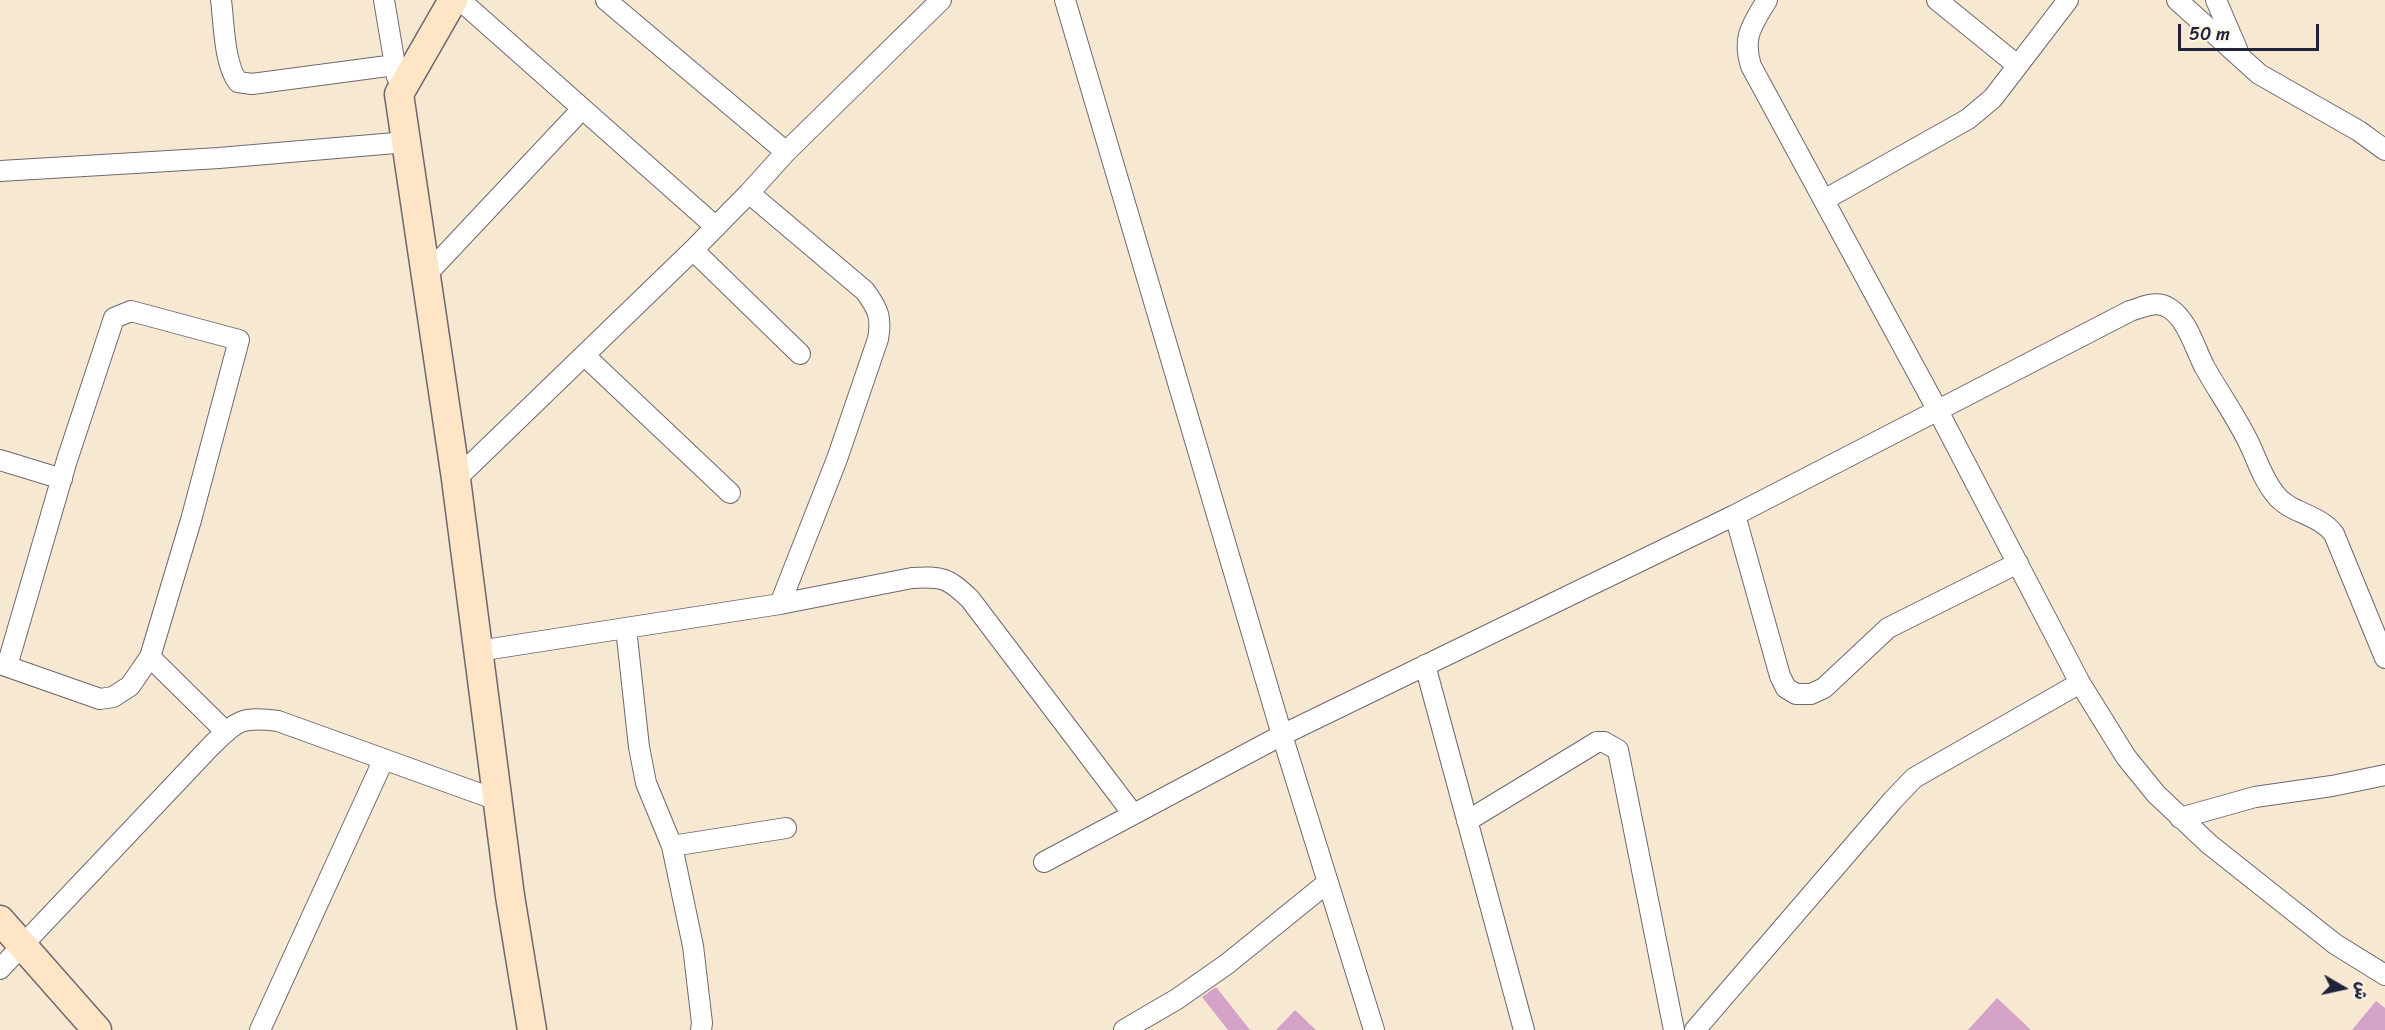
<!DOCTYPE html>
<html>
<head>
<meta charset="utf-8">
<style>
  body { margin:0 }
  #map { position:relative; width:2385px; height:1030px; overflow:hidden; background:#f7e9d1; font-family:Sriracha,"Playpen Sans Arabic",sans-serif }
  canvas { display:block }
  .north { position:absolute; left:2313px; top:958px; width:60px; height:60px; -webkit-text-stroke:4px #fcf5e5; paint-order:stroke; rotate:99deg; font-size:16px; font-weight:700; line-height:24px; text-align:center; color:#22223b }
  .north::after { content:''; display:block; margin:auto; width:21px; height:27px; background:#22223b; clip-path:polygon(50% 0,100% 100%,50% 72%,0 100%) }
  .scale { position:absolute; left:2178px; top:24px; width:141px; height:27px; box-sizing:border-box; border:3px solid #22223b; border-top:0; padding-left:8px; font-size:18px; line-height:21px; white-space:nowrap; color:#22223b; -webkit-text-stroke:4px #fcf5e5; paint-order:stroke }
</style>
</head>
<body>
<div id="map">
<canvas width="2385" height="1030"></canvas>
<div class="north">ش</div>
<div class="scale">50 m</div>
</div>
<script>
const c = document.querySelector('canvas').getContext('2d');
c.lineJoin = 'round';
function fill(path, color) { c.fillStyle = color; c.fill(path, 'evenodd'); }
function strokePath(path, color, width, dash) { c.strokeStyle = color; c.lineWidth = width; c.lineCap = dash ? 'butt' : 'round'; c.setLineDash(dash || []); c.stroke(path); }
fill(new Path2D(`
  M1216,987l34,43h-22l-26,-33z
  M1997,998l34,32h-63z
  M2376,1001l9,7v22h-33z
  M1295,1010l21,20h-40z`), '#d4a1c7');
const street = new Path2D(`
  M221,0c3,23 3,64 17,82l14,2 143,-19
  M384,0l13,77
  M460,0l256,227
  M606,0l180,152
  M1065,0l217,735 92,295
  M1767,0c-15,25 -25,37 -16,66l186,343 143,274 46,74 30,37 53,50 126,100 50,31
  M1937,0l80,65
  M2177,0l82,74 100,57 26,19
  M2216,0l21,49
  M0,171l219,-13 188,-16
  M749,193l116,98c13,18 17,26 13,48l-41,120 -57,145
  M1824,200l144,-81 25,-21 75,-98
  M693,250l107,104
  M426,275l156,-166
  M585,356l145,137
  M0,460l62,19
  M456,479l237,-229 56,-57 37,-41 155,-152
  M1735,515l45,161 6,12 10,6h15l13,-6 64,-60 130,-65
  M626,628l13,119 7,36 26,63 21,100 9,77 -1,7
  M478,651l302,-47 132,-26c31,-2 36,0 58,21l163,215
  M150,657l76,75
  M0,664l100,35 13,-2 17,-11 20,-29 41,-137 48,-180 -108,-29 -17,7 -47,142 -60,206
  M1425,665l99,365
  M2180,818l75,-21 77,-11 53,-11
  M1467,821l130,-79h7l14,8 56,280
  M672,846l114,-18
  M1044,862l238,-127 453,-220 395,-204c13,-4 26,-11 39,-3 18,11 26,40 35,58 14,25 31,49 44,75 9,18 14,37 27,53 15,20 43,19 59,40l51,124
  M0,969l211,-223c26,-25 29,-30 67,-25l219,79
  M260,1030l123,-269
  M1124,1030l53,-31 50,-35 100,-81
  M1695,1030l198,-230 21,-22 166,-95`);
const secondary = new Path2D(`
  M453,0l-54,94 57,385 54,417 22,134
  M0,920l97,110`);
strokePath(street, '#6d6870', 22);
strokePath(secondary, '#6d6870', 31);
strokePath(street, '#fff', 20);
strokePath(secondary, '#fde5c5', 28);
</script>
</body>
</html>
